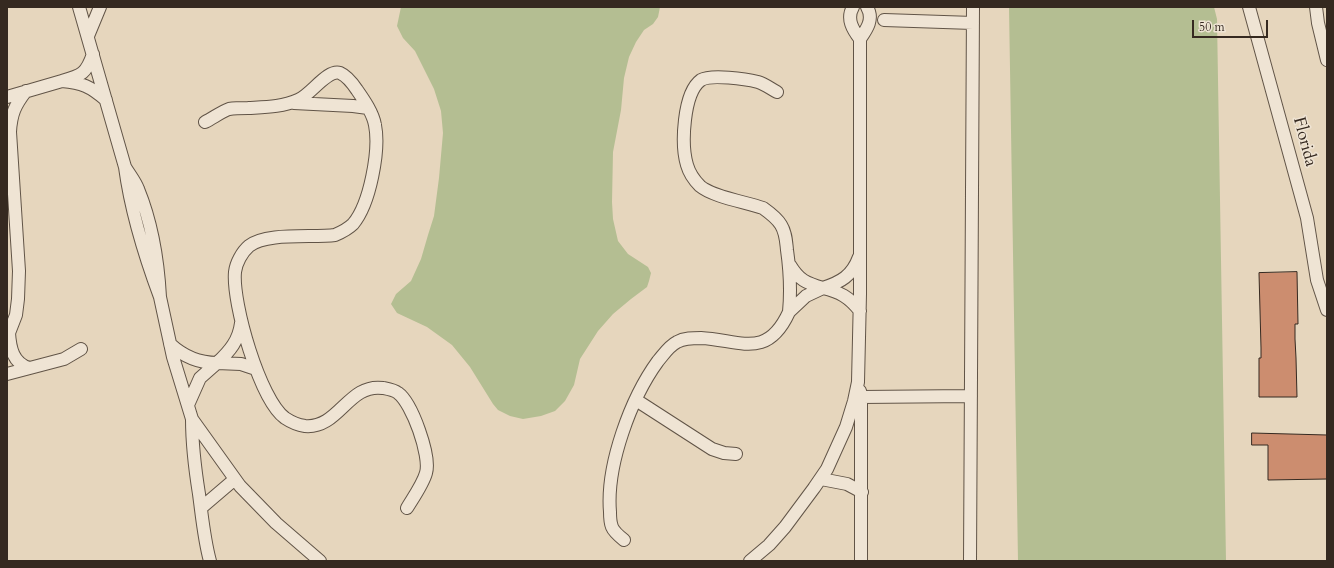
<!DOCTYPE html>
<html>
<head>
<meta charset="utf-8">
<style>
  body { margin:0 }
  #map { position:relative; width:1334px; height:568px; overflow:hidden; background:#e6d6bd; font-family:Cardo,serif }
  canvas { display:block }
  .frame { position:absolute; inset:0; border:8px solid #352920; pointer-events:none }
  .scale { position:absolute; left:1192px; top:20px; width:76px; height:18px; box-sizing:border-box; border:2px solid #352920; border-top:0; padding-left:5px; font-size:12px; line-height:14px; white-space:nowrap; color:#352920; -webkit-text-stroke:3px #efe4d4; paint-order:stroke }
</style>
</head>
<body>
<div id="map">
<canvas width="1334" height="568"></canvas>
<div class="frame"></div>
<div class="scale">50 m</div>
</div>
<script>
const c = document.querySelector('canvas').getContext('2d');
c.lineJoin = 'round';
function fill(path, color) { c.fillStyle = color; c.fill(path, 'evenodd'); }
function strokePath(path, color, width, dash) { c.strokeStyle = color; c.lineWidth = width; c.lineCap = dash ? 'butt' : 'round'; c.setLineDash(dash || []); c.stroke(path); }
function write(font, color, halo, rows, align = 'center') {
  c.font = font + ' Cardo,serif'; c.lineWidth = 3; c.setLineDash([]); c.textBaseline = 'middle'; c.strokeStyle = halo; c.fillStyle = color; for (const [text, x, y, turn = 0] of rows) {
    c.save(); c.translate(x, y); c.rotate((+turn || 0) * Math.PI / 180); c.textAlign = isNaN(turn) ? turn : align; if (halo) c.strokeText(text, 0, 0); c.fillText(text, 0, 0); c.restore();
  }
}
fill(new Path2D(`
  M401,7h259l-2,10 -5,7 -9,6 -8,12 -7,15 -5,21 -3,32 -8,42 -1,50 1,17 5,22 10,13 20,13 3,6 -2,8 -2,6 -16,12 -18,15 -15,17 -18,28 -6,26 -9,16 -10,10 -14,5 -18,3 -13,-3 -12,-6 -5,-6 -23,-37 -18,-22 -25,-18 -30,-14 -6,-9 5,-10 15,-13 10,-22 7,-24 6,-19 5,-38 4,-45 -2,-22 -7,-22 -19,-38 -12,-13 -6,-12z
  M1009,7h205l3,12 9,542h-208z`), '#b4be92');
const building = new Path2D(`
  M1297,272l1,52h-3v15l1,19 1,39h-38v-39h2v-10l-2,-75z
  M1252,433l75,2v44l-59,1v-35h-16z`);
fill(building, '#cc8d6f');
strokePath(building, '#352920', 1);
const minor = new Path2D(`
  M79,7l46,160c6,45 19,87 35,130 -2,-37 -8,-74 -22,-108 -3,-8 -9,-15 -13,-22
  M853,7c-7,12 0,23 7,32 7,-10 14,-20 7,-32
  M1249,7l58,211 10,62 10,30
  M1316,7l2,16 9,37
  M884,20l89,3
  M88,36l12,-29
  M93,54c-7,20 -11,21 -31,27 20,2 28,5 44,19
  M777,92c-6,-3 -12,-8 -19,-10 -12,-3 -47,-8 -57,-2 -18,13 -20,65 -14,85 2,7 7,15 13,21 13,11 46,16 63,22 7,5 14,10 18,17 5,8 5,16 6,25 3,21 4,41 2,62l17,-16 17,-8c-17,-5 -24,-8 -33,-23
  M7,97l55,-16
  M294,103l59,3 15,2
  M205,122c8,-4 16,-10 24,-13 6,-1 13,-1 19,-1 17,-1 34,-1 50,-8 14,-6 29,-31 42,-27 7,3 13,11 17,17 7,10 16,23 18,35 5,25 -5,79 -22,99 -5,5 -11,8 -18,11 -22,3 -69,-3 -86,11 -7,6 -13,17 -14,26 -3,31 25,128 50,146 6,4 13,7 20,8 34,3 43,-43 78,-38 5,1 11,2 15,5 14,10 33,63 28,80 -3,11 -13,25 -19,35
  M7,128l3,4c1,-18 5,-27 16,-41
  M859,257c-7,19 -18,25 -36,31 17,4 26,9 37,23
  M160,297l13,60 19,62 48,67 36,37 44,38
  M241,323c-2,17 -11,28 -24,40l24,1 15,5
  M9,333l7,-18 2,-16 1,-28 -9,-139
  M7,335l2,-2c1,15 4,30 20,35
  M170,344c14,13 29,19 47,19l-17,15 -12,27
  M7,374l57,-15 17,-10
  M860,391l1,6v164
  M636,400l76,49 12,4 12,1
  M855,400l6,-3 110,-1
  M192,419c0,25 3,50 7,75 3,22 5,45 11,67
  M821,479l26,5 15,8
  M201,508l34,-29
  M624,540c-5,-4 -10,-8 -12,-13 -2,-5 -2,-11 -2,-15 -4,-47 21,-114 48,-151 6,-7 11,-15 19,-19 7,-4 16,-4 24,-4 39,2 66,22 88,-26
  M750,561l19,-16 16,-18 29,-39 13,-19 19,-42 8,-26 4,-19 2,-88v-255
  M970,561l3,-554`);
strokePath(minor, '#615447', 14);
strokePath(minor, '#efe4d4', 12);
write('17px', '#352920', '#efe4d4', [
  ["Florida",1304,142,75]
]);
</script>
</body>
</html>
